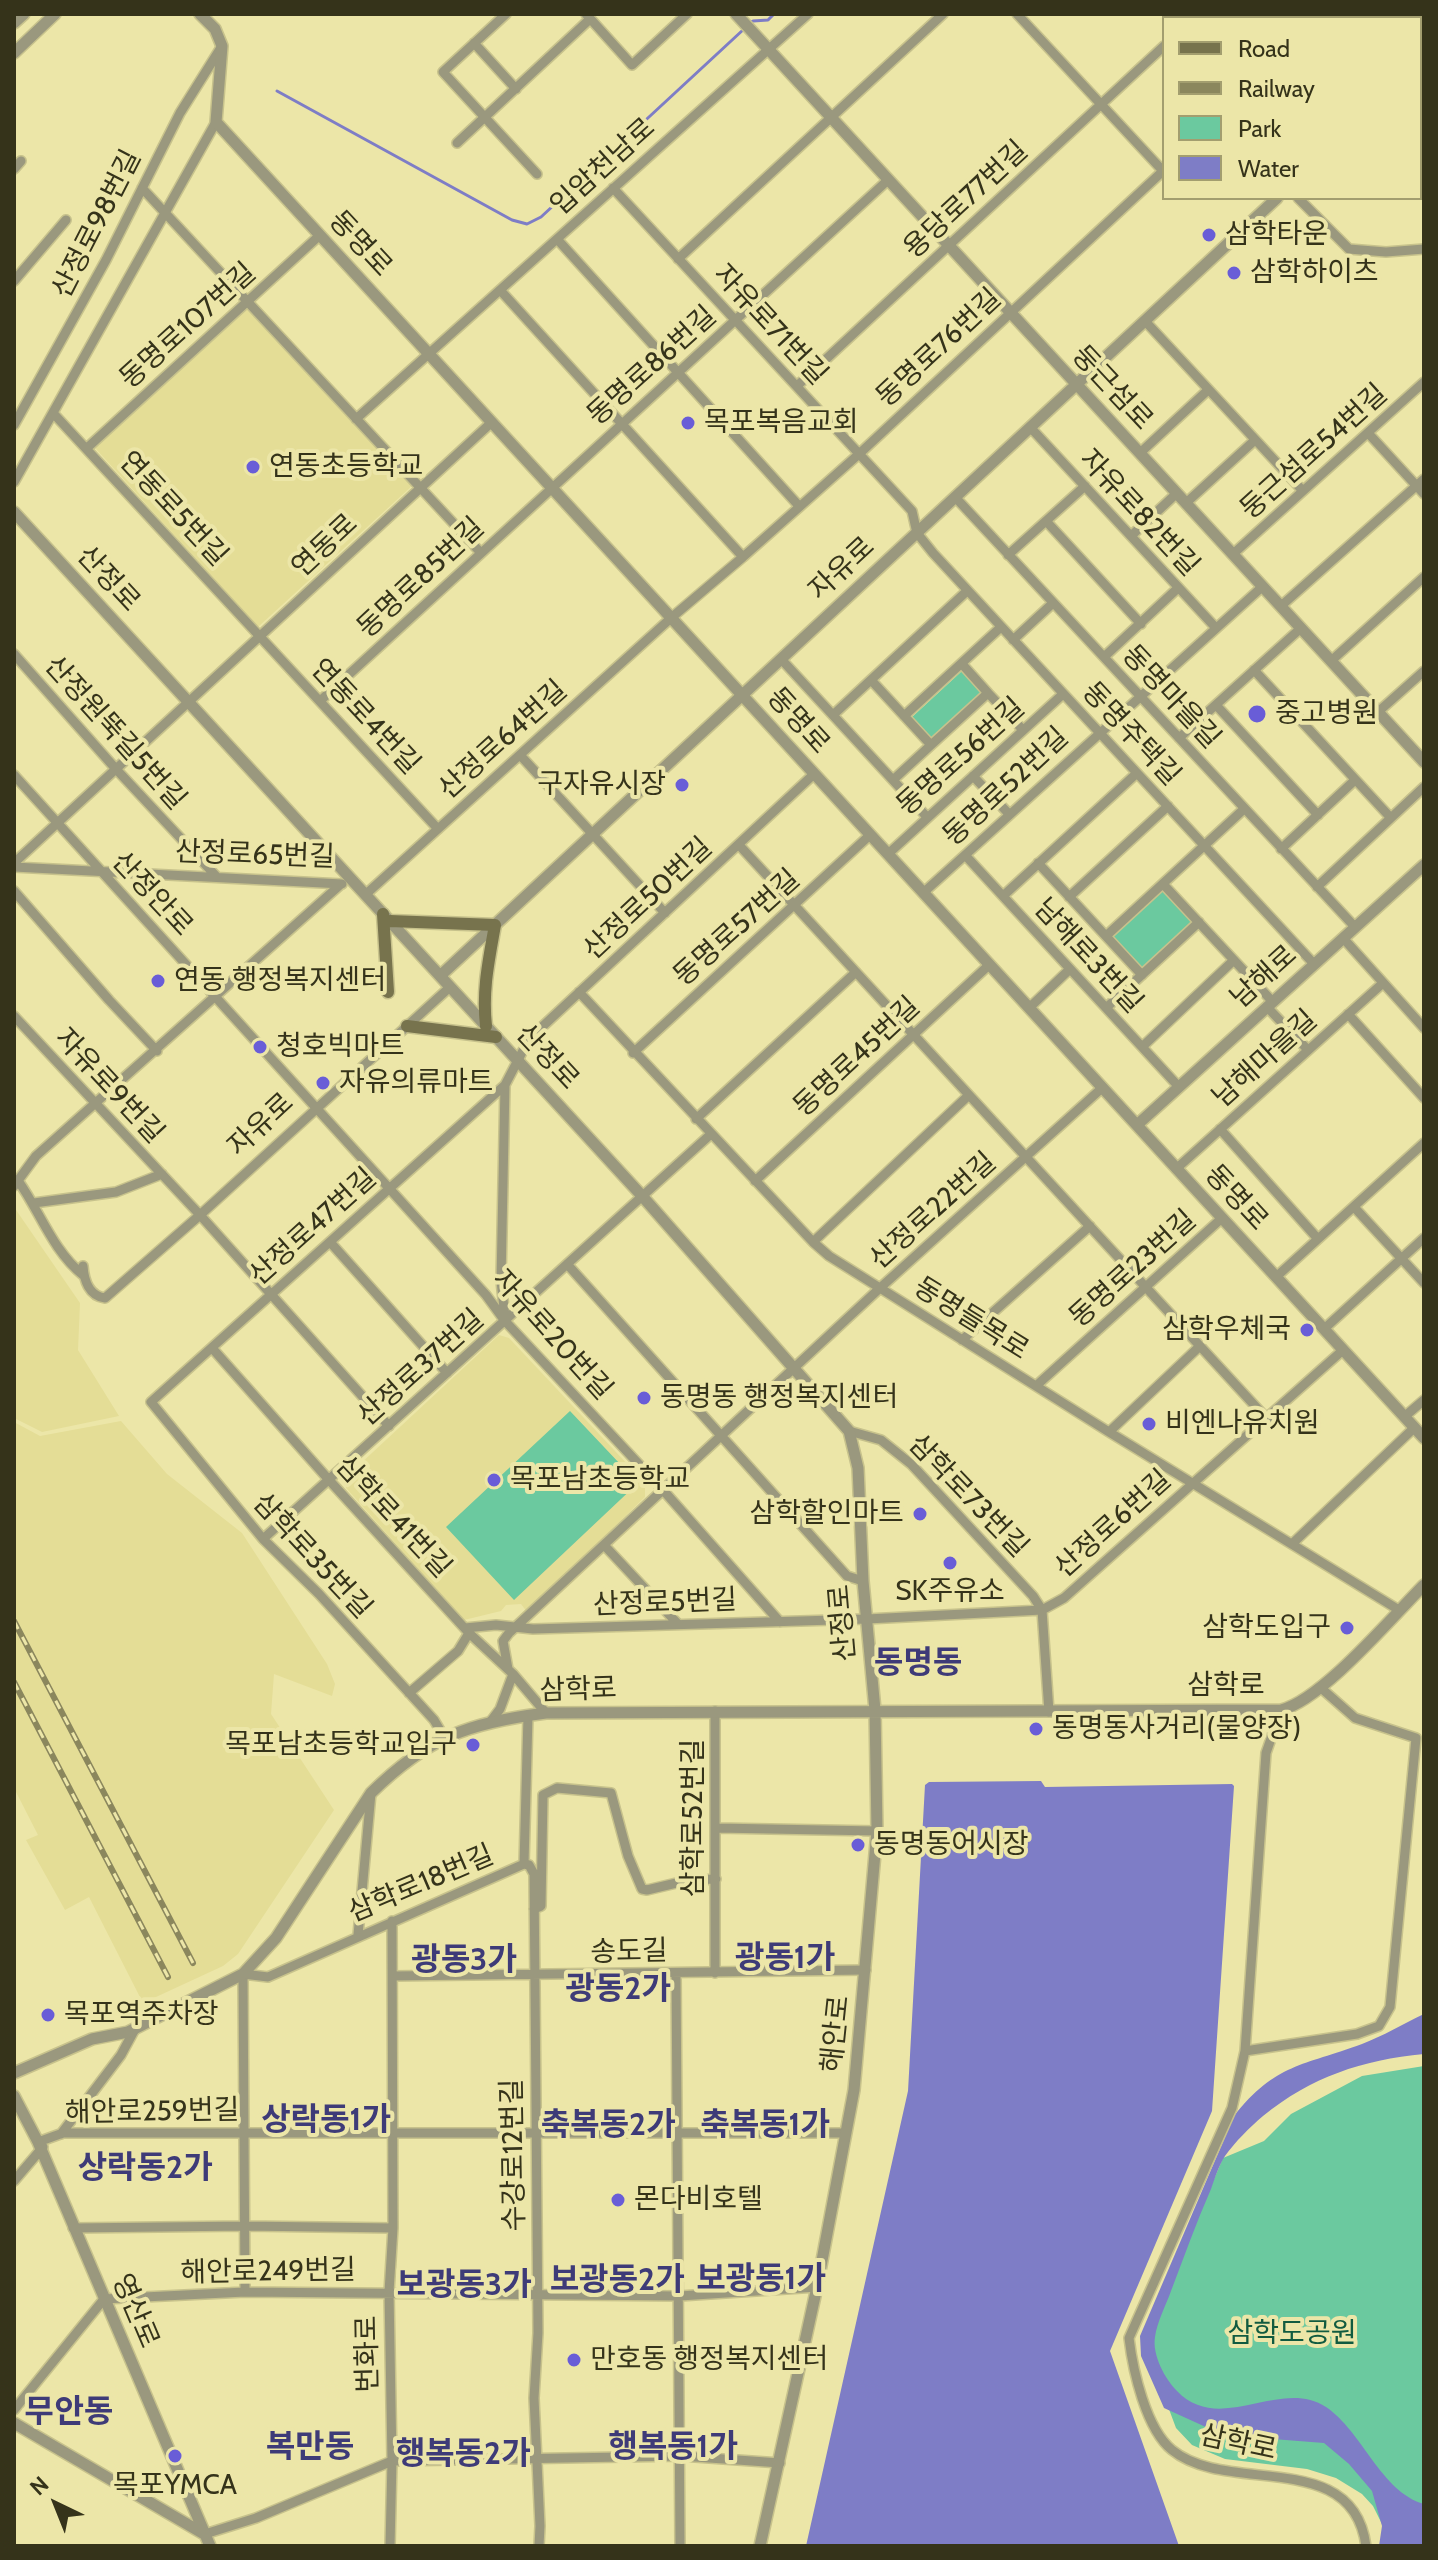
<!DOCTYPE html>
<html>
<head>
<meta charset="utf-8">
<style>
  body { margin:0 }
  #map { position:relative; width:1438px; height:2560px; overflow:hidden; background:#ece6a8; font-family:Cabin,sans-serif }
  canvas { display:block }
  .frame { position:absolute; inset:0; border:16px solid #35331a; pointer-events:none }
  .legend { position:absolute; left:1162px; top:16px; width:260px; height:184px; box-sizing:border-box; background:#ece6a8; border:2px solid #a39e6f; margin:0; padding:10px 14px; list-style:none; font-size:24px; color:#35331a }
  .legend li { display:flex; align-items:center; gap:16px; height:40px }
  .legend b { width:40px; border:2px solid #a39e6f }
  .north { position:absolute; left:16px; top:2464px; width:80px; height:80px; -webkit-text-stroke:6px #ece6a8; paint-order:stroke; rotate:317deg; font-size:22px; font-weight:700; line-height:32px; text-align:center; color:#35331a }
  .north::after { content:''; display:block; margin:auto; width:28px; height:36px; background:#35331a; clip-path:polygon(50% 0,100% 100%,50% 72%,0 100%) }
</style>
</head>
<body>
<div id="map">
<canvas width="1438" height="2560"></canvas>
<div class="frame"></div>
<ul class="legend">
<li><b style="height:10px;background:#77734d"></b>Road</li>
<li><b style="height:10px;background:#8b875d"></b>Railway</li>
<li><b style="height:22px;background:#6bc99f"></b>Park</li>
<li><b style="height:22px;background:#7e7dc6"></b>Water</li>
</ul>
<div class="north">N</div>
</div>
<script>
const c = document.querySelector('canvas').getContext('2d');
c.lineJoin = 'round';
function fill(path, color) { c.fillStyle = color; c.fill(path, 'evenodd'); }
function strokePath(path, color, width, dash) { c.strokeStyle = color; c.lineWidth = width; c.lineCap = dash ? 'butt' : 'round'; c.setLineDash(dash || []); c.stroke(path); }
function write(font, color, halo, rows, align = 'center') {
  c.font = font + ' Cabin,"Noto Sans KR",sans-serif'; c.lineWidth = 8; c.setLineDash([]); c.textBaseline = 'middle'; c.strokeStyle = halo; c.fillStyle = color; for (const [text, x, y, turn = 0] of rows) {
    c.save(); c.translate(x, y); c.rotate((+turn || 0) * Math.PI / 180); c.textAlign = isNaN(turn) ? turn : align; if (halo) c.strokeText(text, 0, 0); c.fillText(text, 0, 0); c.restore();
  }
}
fill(new Path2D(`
  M248,307l164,179 -154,141 -163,-179z
  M14,1207l66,96 -2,47 41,66 -77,16 -28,-14z
  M499,1335l10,3 136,145v14l-118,115 -6,-8 -15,1 -5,6 -37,9 -118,-132 -1,-10z
  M121,1421l46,53 75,59 85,131 8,20 -3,12 -58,-22 -3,40 63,96 -96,144 -15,12 -80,37 -54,-106 -24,13 -39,-70 12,-5 -24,-47v-366l26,14z`), '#e4dd96');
fill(new Path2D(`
  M963,670l21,23 -53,48 -20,-23z
  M1163,888l31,34 -51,48 -31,-33z
  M570,1411l68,72 -124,117 -68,-73z
  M1424,2066v480l-42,-22 -9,-18 -11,-12 -26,-16 -29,-9 -82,-10 -33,-14 -16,-17 -25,-67 -3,-27 75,-176 41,-17 27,-27 71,-38z`), '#6bc99f');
fill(new Path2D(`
  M1041,1781l4,6 187,-3 2,2 -22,325 -102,240 69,195h-373l102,-455 17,-306 4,-3z
  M1424,2014v40c-62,6 -113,23 -161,62 -13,11 -28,26 -38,40 -6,9 -10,22 -14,33 -15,34 -27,68 -40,102 -5,14 -14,31 -16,46 -3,18 10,42 22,54 43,45 103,-14 149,16 36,24 55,85 98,97v42h-45l3,-20 -10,-35 -23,-27 -25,-21 -64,-5 -52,-10 -44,-20 -23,-52 -1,-20 94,-220c42,-53 69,-50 128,-72 21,-8 41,-20 62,-30z`), '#7e7dc6');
strokePath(new Path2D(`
  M749,23l4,-2 15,-1 6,-6
  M277,91l235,129 15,4 14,-7 203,-188`), '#7e7dc6', 3);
const minor = new Path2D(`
  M506,14l-63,58 94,102
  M586,14l46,51 55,-51
  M1194,18l5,-4
  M474,43l42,46
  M457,143l133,-124
  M14,169l7,-8
  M142,188l339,365
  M613,188l299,323 5,22 16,20 381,411
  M1298,198l51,51 37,3 38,-3
  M557,239l242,267
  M678,259l265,-245
  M14,281l52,-61
  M500,290l243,267
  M1145,321l158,170
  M797,386l367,-340
  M53,413l385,416
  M356,419l452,-405
  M14,425l92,-165 74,-147 42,-67
  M1030,427l186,201
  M1368,433l56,61
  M87,448l233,-213
  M1140,453l68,-63
  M14,482l202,-360
  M955,497l400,430
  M1186,503l69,-63
  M1046,521l95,103
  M1131,536l46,-43
  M1233,554l191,-172
  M1008,555l77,-69
  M1281,606l143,-127
  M1013,640l40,-37
  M14,654l101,114 101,108
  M1104,657l74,-69
  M781,659l146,158
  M1331,661l93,-84
  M962,664l26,29
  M1254,670l136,147
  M871,680l60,65 57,-52 35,37
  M320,701l568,-521
  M1216,705l102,110
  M1378,712l46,-41
  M833,715l134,-124
  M904,716l97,-89
  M1179,738l122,-110
  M520,755l145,158
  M14,775l472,520 19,26 158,169 117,132
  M973,776l36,38
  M893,780l38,-35
  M739,845l529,575
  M1281,849l74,-69
  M888,854l175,-160
  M965,855l214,232
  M14,863l478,-441
  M1038,863l104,112
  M14,867l328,17
  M1163,884l109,117
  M1317,887l107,-100
  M14,891l95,109 48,51
  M923,893l339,-306
  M365,895l306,-277 72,-61 116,-103 304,-283 -146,-157
  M1003,896l134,-123
  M1069,897l99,-91
  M1106,936l138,-127
  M1343,938l81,90
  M579,992l234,250 16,14 280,176 290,178
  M1267,1007l41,43
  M1029,1008l41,-39
  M1106,1008l93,-86
  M1348,1014l76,84
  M14,1016l186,199 189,211
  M1142,1047l92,-87
  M633,1053l237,-218
  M696,1119l160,-147
  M1220,1129l98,110
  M1176,1169l207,-186
  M755,1181l234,-216
  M19,1182c21,30 34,69 64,93
  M14,1186l22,-30 304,-271
  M34,1203l82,-11 46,-18
  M1354,1207l70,76
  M330,1242l117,131
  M813,1242l156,-147
  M567,1264l280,312 16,5
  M83,1266c1,14 6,30 22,32l95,-83 250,-228
  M1276,1277l148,-134
  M505,1317l-4,-36 4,-196 24,-46 285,-265
  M1324,1329l100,-91
  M962,1340l128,-114
  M212,1348l117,132 140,153 44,41 33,39
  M1037,1385l185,-167
  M1404,1417l20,-17
  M849,1431l32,9 30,24 122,132 9,14 7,102
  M1109,1432l91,-86
  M263,1539l448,-405
  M1293,1543l121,-115
  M604,1545l74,79
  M465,1628l31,-3 37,4 334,-10 175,-9 22,-12 279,-248
  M508,1669l-5,-28 6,-8 371,-345 222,-200
  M409,1693l49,-42 11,-18
  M1281,1710l-15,43 -21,298 -13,57 -103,230c4,33 17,91 43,112 56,46 181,-3 194,96
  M491,1721l9,-12 13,-35
  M444,1737l-10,-17 -115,-126 -56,-55 -112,-137 354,-317
  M717,1828l160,3
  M524,1864l5,1 5,9 4,459 -4,65 6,128 -1,20
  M524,1864l4,-148
  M534,1909l7,-3 2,-111 14,-7 54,5 17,63 14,33 5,1 42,-10 27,-1
  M358,1935l13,-142
  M676,1973l4,573
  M715,1973v-262
  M393,1976l473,-6
  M1245,2051l112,-17 22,-8 11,-19 26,-269 -61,-20 -34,-30
  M61,2134l60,-79 14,-26
  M38,2142l25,-9h782
  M14,2181l29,-34
  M73,2228l173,-2 147,2
  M245,2292l-2,-318 25,3 256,-113
  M14,2410l90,-111 141,-7 435,4 137,-9
  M205,2534l51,-16 136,-57 289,-5 99,7
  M390,2546l2,-85 -3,-169 4,-64 -1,-307`);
const tertiary = new Path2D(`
  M200,14l15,15 7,17 -6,76 1208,1316
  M736,14l688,748
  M14,23l10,-9
  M14,53l41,-39
  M1420,61l4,5
  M14,512l629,685 206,234 9,37 5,113 12,129 2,121 -23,259 -37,197 -57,259
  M440,976l837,-778
  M1137,1125l287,-260
  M14,2073l78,-34 36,-7 115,-58 33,-36 95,-145c57,-56 97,-70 175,-80l735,-3c41,-10 111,-93 143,-125
  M14,2096l24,46 172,404
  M14,2423l190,111`);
const secondary = new Path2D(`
  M1372,14v4
  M1388,14l12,4
  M1420,21l4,1
  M1420,126h4
  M383,914l5,78
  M390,921l105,4c-6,34 -13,65 -9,101
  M407,1026l89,11`);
strokePath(minor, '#c7c28c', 12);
strokePath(tertiary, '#c7c28c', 14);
strokePath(secondary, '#c7c28c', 15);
strokePath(minor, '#9a987e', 9);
strokePath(tertiary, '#9a987e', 11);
strokePath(secondary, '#77734d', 12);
const rail = new Path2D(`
  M14,1621l179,342
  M14,1682l154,295`);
strokePath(rail, '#8b875d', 6);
strokePath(rail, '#ece6a8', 3, [9]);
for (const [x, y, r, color] of [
  [1209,235,8,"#695dd7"],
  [1234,273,8,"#695dd7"],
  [688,423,8,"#695dd7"],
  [253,467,8,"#695dd7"],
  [1257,714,10,"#695dd7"],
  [682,785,8,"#695dd7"],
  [158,981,8,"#695dd7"],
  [260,1047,8,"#695dd7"],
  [323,1083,8,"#695dd7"],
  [1307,1330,8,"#695dd7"],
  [644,1398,8,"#695dd7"],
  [1149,1424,8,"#695dd7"],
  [494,1480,8,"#695dd7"],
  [920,1514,8,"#695dd7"],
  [950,1563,8,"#695dd7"],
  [1347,1628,8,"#695dd7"],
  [1036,1729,8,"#695dd7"],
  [473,1745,8,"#695dd7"],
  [858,1845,8,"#695dd7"],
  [48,2015,8,"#695dd7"],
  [618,2200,8,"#695dd7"],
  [574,2360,8,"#695dd7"],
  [175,2456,8,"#695dd7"]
]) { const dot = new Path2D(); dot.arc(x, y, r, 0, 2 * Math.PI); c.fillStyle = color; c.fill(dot); strokePath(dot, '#ece6a8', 3); }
write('28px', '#35331a', '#ece6a8', [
  ["입암천남로",603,167,-42],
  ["용당로77번길",966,200,-43],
  ["산정로98번길",97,224,-63],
  ["동명로",360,244,47],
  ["자유로71번길",770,325,47],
  ["동명로107번길",188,326,-42],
  ["동명로76번길",939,348,-43],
  ["동명로86번길",652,366,-42],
  ["둥근섬로",1112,388,47],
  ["둥근섬로54번길",1314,452,-42],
  ["연동로5번길",173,509,47],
  ["자유로82번길",1139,513,47],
  ["연동로",325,546,-43],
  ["자유로",842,569,-43],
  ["동명로85번길",421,578,-43],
  ["산정로",108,579,47],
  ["동명마을길",1171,697,47],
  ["연동로4번길",365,717,47],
  ["동명로",798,721,48],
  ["산정원뚝길5번길",115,733,48],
  ["동명주택길",1131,734,47],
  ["산정로64번길",503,740,-42],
  ["동명로56번길",961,757,-42],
  ["동명로52번길",1006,787,-43],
  ["산정로65번길",255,855,2],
  ["산정안로",152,894,47],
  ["산정로50번길",648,899,-43],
  ["동명로57번길",737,928,-42],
  ["남해로3번길",1088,956,47],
  ["남해로",1264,977,-42],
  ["산정로",547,1057,47],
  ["동명로45번길",857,1057,-43],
  ["남해마을길",1265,1059,-42],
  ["자유로9번길",109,1086,47],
  ["자유로",261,1125,-43],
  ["동명로",1236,1198,47],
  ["산정로22번길",933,1211,-42],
  ["산정로47번길",313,1227,-42],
  ["동명로23번길",1133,1269,-42],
  ["동명들목로",971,1319,32],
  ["자유로20번길",552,1335,48],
  ["산정로37번길",421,1368,-42],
  ["삼학로73번길",968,1496,46],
  ["삼학로41번길",393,1517,47],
  ["산정로6번길",1113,1524,-42],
  ["삼학로35번길",312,1556,47],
  ["산정로5번길",665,1603,-2],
  ["산정로",843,1623,-95],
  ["삼학로",1226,1686],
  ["삼학로",578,1690,-2],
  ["삼학로52번길",694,1818,-90],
  ["삼학로18번길",421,1884,-23],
  ["송도길",629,1952,-1],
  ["해안로",836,2034,-84],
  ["해안로259번길",152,2112,-1],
  ["수강로12번길",514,2155,-91],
  ["해안로249번길",268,2272,-1],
  ["영산로",135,2311,67],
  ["번화로",368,2354,-91],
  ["삼학로",1238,2443,12]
]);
write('28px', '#35331a', '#ece6a8', [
  ["삼학타운",1225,235],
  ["삼학하이츠",1250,273],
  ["목포복음교회",704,423],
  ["연동초등학교",269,467],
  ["중고병원",1275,714],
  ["구자유시장",666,785,"right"],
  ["연동 행정복지센터",174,981],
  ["청호빅마트",276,1047],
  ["자유의류마트",339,1083],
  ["삼학우체국",1291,1330,"right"],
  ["동명동 행정복지센터",660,1398],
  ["비엔나유치원",1165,1424],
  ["목포남초등학교",510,1480],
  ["삼학할인마트",904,1514,"right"],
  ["SK주유소",950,1592,"center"],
  ["삼학도입구",1331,1628,"right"],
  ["동명동사거리(물양장)",1052,1729],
  ["목포남초등학교입구",457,1745,"right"],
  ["동명동어시장",874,1845],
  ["목포역주차장",64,2015],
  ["몬다비호텔",634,2200],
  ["만호동 행정복지센터",590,2360],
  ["목포YMCA",175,2486,"center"]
], 'left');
write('28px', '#115b40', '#ece6a8', [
  ["삼학도공원",1292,2334]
]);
write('bold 32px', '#3e3b78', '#ece6a8', [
  ["동명동",918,1664],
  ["광동1가",785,1959],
  ["광동3가",464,1961],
  ["광동2가",618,1990],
  ["상락동1가",326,2121],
  ["축복동2가",608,2126],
  ["축복동1가",765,2126],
  ["상락동2가",145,2169],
  ["보광동1가",761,2280],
  ["보광동2가",617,2281],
  ["보광동3가",464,2286],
  ["무안동",69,2413],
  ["복만동",310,2448],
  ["행복동1가",673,2448],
  ["행복동2가",463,2455]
]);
</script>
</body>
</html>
